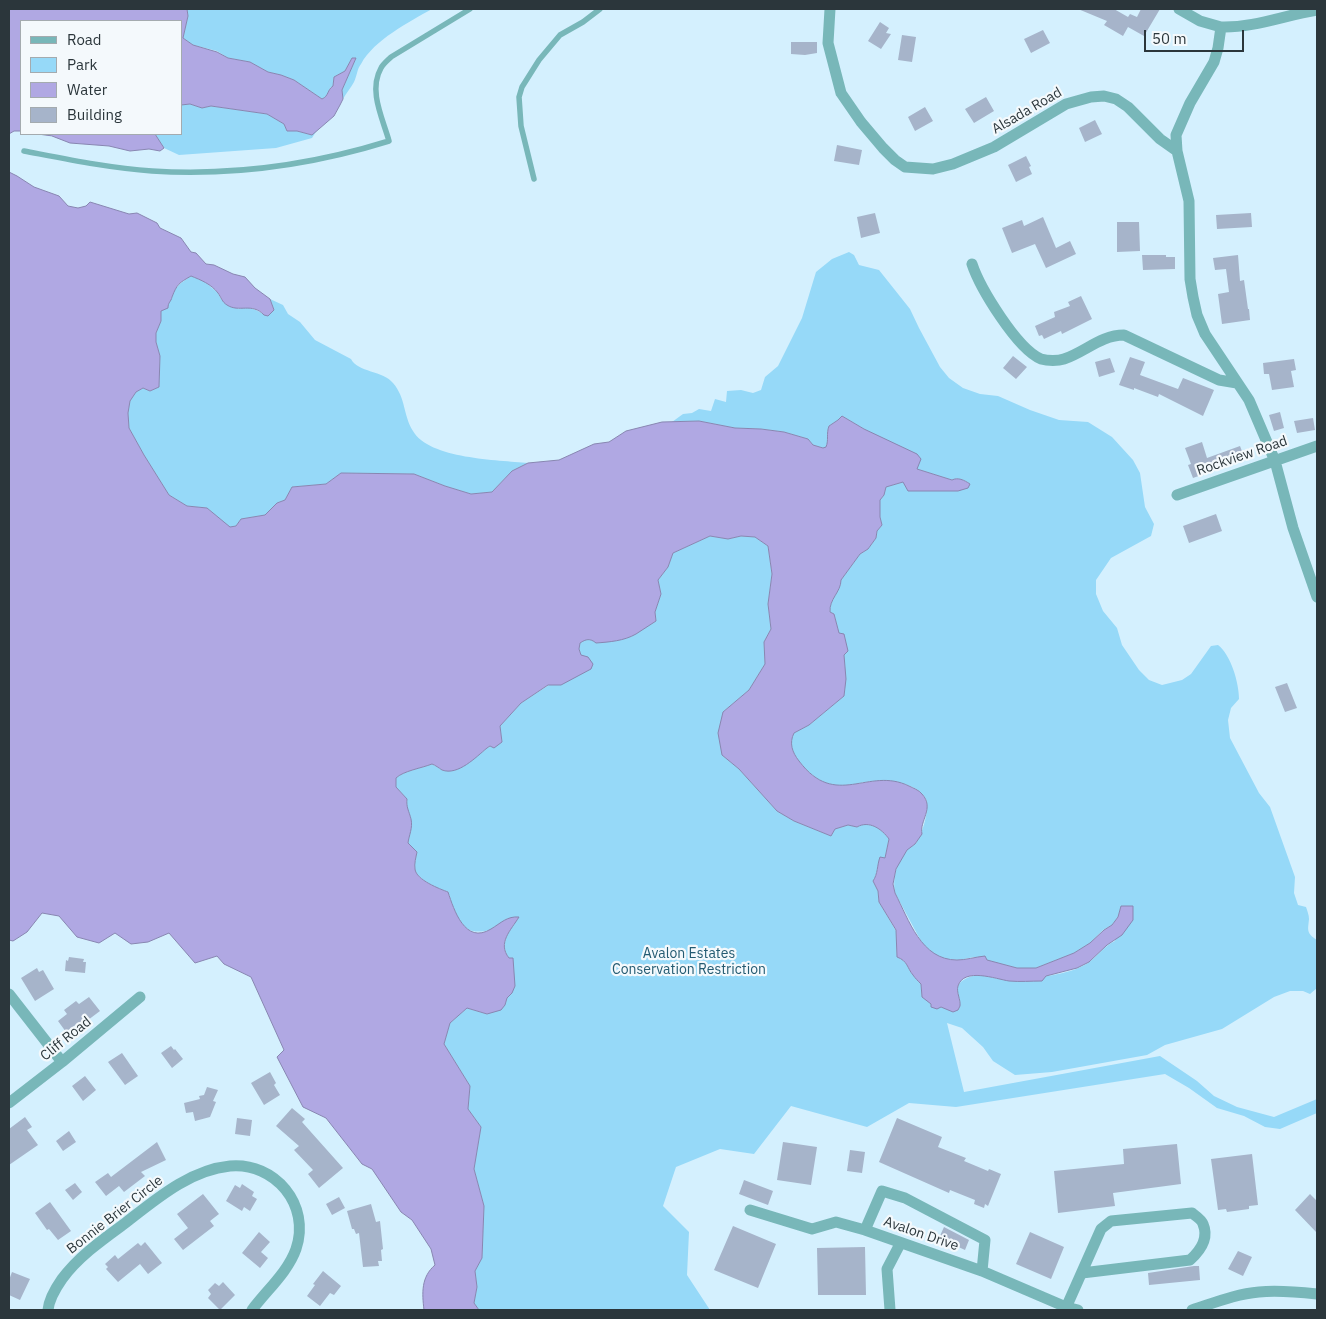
<!DOCTYPE html>
<html>
<head>
<meta charset="utf-8">
<style>
  body { margin:0 }
  #map { position:relative; width:1326px; height:1319px; overflow:hidden; background:#d4f0fe; font-family:"IBM Plex Sans",sans-serif }
  canvas { display:block }
  .frame { position:absolute; inset:0; border:10px solid #2b363b; pointer-events:none }
  .legend { position:absolute; left:20px; top:20px; width:162px; height:115px; box-sizing:border-box; background:#f4f9fc; border:1px solid #a4abaf; margin:0; padding:6px 9px; list-style:none; font-size:15px; color:#2b363b }
  .legend li { display:flex; align-items:center; gap:10px; height:25px }
  .legend b { width:25px; border:1px solid #a4abaf }
  .scale { position:absolute; left:1144px; top:30px; width:100px; height:22px; box-sizing:border-box; border:2px solid #2b363b; border-top:0; padding-left:6px; font-size:15px; line-height:18px; white-space:nowrap; color:#2b363b; -webkit-text-stroke:4px #f4f9fc; paint-order:stroke }
</style>
</head>
<body>
<div id="map">
<canvas width="1326" height="1319"></canvas>
<div class="frame"></div>
<ul class="legend">
<li><b style="height:6px;background:#78b7b9"></b>Road</li>
<li><b style="height:14px;background:#96d9f8"></b>Park</li>
<li><b style="height:14px;background:#b0a8e3"></b>Water</li>
<li><b style="height:14px;background:#a6b4ca"></b>Building</li>
</ul>
<div class="scale">50 m</div>
</div>
<script>
const c = document.querySelector('canvas').getContext('2d');
c.lineJoin = 'round';
function fill(path, color) { c.fillStyle = color; c.fill(path, 'evenodd'); }
function strokePath(path, color, width, dash) { c.strokeStyle = color; c.lineWidth = width; c.lineCap = dash ? 'butt' : 'round'; c.setLineDash(dash || []); c.stroke(path); }
function write(font, color, halo, rows, align = 'center') {
  c.font = font + ' "IBM Plex Sans",sans-serif'; c.lineWidth = 4.5; c.setLineDash([]); c.textBaseline = 'middle'; c.strokeStyle = halo; c.fillStyle = color; for (const [text, x, y, turn = 0] of rows) {
    c.save(); c.translate(x, y); c.rotate((+turn || 0) * Math.PI / 180); c.textAlign = isNaN(turn) ? turn : align; if (halo) c.strokeText(text, 0, 0); c.fillText(text, 0, 0); c.restore();
  }
}
fill(new Path2D(`
  M187,9h245c-23,13 -58,31 -71,55 -4,5 -4,12 -7,18 -3,6 -8,11 -11,17l-1,-9 14,-32h-4l-7,13 -11,6 -1,9 -3,2c-1,6 -3,8 -8,11l-28,-19 -13,-5 -13,-3 -18,-10 -22,-4 -11,-7 -24,-6 -10,-7 5,-22z
  M190,104l12,4 9,-2 56,8 17,10 3,7h10l15,4 5,-5 -5,8 -36,10 -97,7 -15,-7 -9,-14h26v-29z
  M849,252l5,3 5,10 20,5 31,39 9,19 21,39 9,11 14,10 17,6 18,2 32,14 29,10 29,2 24,15 21,23 7,13 5,34 9,17 -3,12 -40,22 -15,22v14l7,17 14,17 5,17 17,25 10,10 13,5 20,-5 9,-6 20,-28 7,-1c13,10 21,38 21,54l-8,9 -3,12 2,18 29,55 11,14 25,70 -1,16 4,12 8,2c1,3 3,8 3,12 -1,11 -3,14 8,21v48l-7,6 -7,-3h-13l-16,6 -52,32 -57,16 -18,10 -95,17 -37,3 -22,-14 -10,-14 -21,-19 -15,-5 17,69 196,-36 37,25 17,15 23,11 37,10 43,-18v14l-37,16 -15,-2 -21,-11 -27,-8 -28,-20 -24,-14 -209,33 -47,-4 -42,24 -76,-21 -37,48 -34,-5 -44,18 -13,39 26,26 -2,43 23,35h-231l-5,-7 3,-16 -2,-16 7,-13 2,-52 -10,-37 7,-42 -13,-18 2,-23 -26,-42 6,-21 17,-15 20,6 18,-9 2,-7 5,-5v-35h-3c-9,-12 -2,-25 6,-35 -44,13 -52,17 -67,-31 -8,-2 -32,-13 -33,-23 -1,-5 1,-12 2,-17l-9,-9 3,-25 -5,-9 1,-10 -11,-12v-9c7,-7 26,-10 36,-14l12,7 23,-7 20,-16 15,-6 -2,-16 21,-23 28,-18h12l20,-30 -2,-6 1,-6 5,-4 8,1 43,-6 8,-7 12,-6 -1,-9 6,-18 -3,-14 10,-13 5,-14 37,-17 18,3 13,-3 14,1 13,9 4,28 -4,30 3,25 -7,13 1,22 -16,26 -26,22 -1,43 17,14 38,42 17,10 37,15 4,-7 13,-4 9,2c12,-7 25,2 32,12l-4,19 -3,1c-6,7 -4,15 -9,22l5,10 1,11 17,29 1,26c11,4 10,11 16,18 2,3 6,6 8,9l1,13 18,10 18,3 2,-4c1,-9 -7,-18 2,-25 16,-13 34,1 52,-1 24,-3 53,-4 74,-17 10,-7 16,-17 27,-22l6,-35 -3,11 -6,8 -9,5 -13,13 -16,10 -38,15h-19l-43,-11 -15,3 -14,-1 -12,-5 -11,-11 -27,-50c-3,-15 2,-32 12,-43 2,-3 7,-4 9,-7 6,-8 14,-34 10,-44 -9,-18 -42,-19 -60,-17 -10,1 -19,6 -30,4 -15,-2 -28,-13 -37,-25 -7,-9 -10,-18 -5,-28l15,-8 35,-29c4,-29 -3,-54 -10,-82l-4,-2c-1,-14 11,-20 11,-32l19,-26 8,-5 8,-11 1,-7 5,-6 -2,-8v-17l4,-5 2,-8 17,-5 55,9 12,-7c-6,-4 -11,-7 -18,-4l-35,-11 -53,-40 -22,-13 -4,4 -9,6c-3,8 0,14 -3,22h-3l-10,-3 -5,-6 -24,-7 -23,-3 -26,-1 -36,-7 -27,1 11,-8 9,-1 7,-4 12,2 4,-12 11,3 1,-11 14,-1 12,3 8,-3 4,-13 13,-11 24,-48 14,-46 16,-13z
  M191,276l13,5 14,12 3,6 18,10c7,-4 19,1 25,6l10,-5 -4,-11 13,6 5,9 12,8 15,18 36,19c6,13 33,12 42,24 13,15 10,32 20,48 16,28 85,29 115,32l-16,8 -20,21 -21,2 -26,-8 -31,-12 -73,-1 -15,11 -34,3 -7,13 -8,3 -12,12 -24,4 -5,7 -6,2 -23,-20 -20,-2 -18,-11 -25,-40 -15,-27 -1,-15 2,-12 6,-9 7,-4 7,3 9,-4 1,-31 -4,-14v-9l5,-12v-10l11,-13 1,-7 8,-8z`), '#96d9f8');
const water = new Path2D(`
  M9,9h178l1,7 -5,22 10,7 24,7 11,6 22,4 18,10 13,3 13,5 28,19c7,-3 5,-9 11,-13l1,-9 11,-6 7,-13h4l-14,32 1,9 -3,6 -6,11 -22,19 -15,-4h-10l-3,-7 -17,-10 -56,-8 -9,2 -12,-4 -9,1v-84h-160v110h-7l-5,3z
  M38,134h117l9,14 -4,3 -11,-2 -19,2 -21,-5 -39,-3 -18,-7z
  M9,172l8,4 17,11 25,9 9,10 10,2 8,-2 4,-4 39,12 8,-1 20,10 3,5 21,10 10,14 5,1 10,11 8,1 19,9 12,3 10,11 15,11 4,11 -6,6 -4,-1c-12,-13 -25,-2 -37,-10 -5,-3 -6,-8 -9,-12 -7,-9 -17,-13 -27,-17 -12,7 -14,8 -19,21 -1,5 -4,5 -4,11l-7,3v10l-5,12v9l4,14 -1,31 -9,4 -7,-3 -7,4 -6,9 -2,12 1,15 15,27 25,40 18,11 20,2 23,19 6,-1 5,-7 24,-4 12,-12 8,-3 7,-13 34,-3 15,-11 73,1 31,12 26,8 21,-2 20,-21 16,-8 31,-3 35,-16 15,-2 17,-11 36,-9 37,-1 36,7 26,1 23,3 24,7 5,6 10,3 3,-1c3,-7 0,-13 3,-21l9,-6 4,-4 22,13 53,25 4,5 -4,10 35,11c6,-3 12,0 18,4l-2,4 -10,3h-50l-5,-9 -17,5 -2,8 -4,5v17l2,8 -5,6 -1,7 -8,11 -8,5 -19,26c0,12 -12,19 -11,32l4,2 5,19 5,1 4,17 -4,4 2,24 -2,17 -35,29 -15,8c-5,10 -2,19 5,28 37,49 69,5 110,25 4,2 10,4 13,8 13,14 -3,27 0,40l-7,10 -8,6 -11,19 -3,15 2,9c14,27 26,67 62,67 9,0 18,-3 28,-4l2,4 30,8h19l38,-15 16,-10 14,-13 8,-5 6,-8 3,-11h12v14l-11,15 -15,10 -18,17 -12,6 -31,8 -4,5c-11,0 -22,1 -33,0 -13,-2 -45,-14 -51,5 -2,6 3,14 2,20l-2,4 -5,2 -12,-5 -4,2 -6,-2v-3l-9,-7 -1,-13c-3,-3 -6,-6 -8,-9 -6,-7 -5,-14 -16,-18l-1,-27 -17,-28 -1,-11 -5,-10c5,-7 4,-16 7,-24l5,1 4,-19c-7,-10 -20,-19 -32,-12l-9,-2 -13,4 -4,7 -37,-15 -17,-10 -38,-42 -17,-14 -4,-22 5,-21 26,-22 16,-26 -1,-22 7,-13 -3,-25 4,-30 -4,-28 -13,-9 -14,-1 -13,3 -18,-3 -37,17 -5,14 -10,13 3,14 -6,18 1,9c-7,4 -13,9 -20,13 -12,7 -27,8 -40,9 -6,-5 -10,-4 -16,0l-1,6 2,6 7,2 5,7 -2,5 -30,16h-13l-27,18 -21,23 2,16 -8,6 -4,-2 -3,2c-11,9 -29,28 -45,22 -3,-2 -7,-5 -10,-6 -10,4 -29,7 -36,14v9l11,12c-1,8 2,12 4,20 2,9 -2,16 -3,24l9,9c-1,5 -3,12 -2,17 1,11 25,20 33,23 6,18 17,53 43,37 10,-6 16,-13 28,-12 -8,13 -22,26 -10,41h4l2,28 -3,7 -5,5 -2,7 -4,5 -14,4 -20,-6 -17,15 -6,21 26,42 -2,23 13,18 -7,42 10,37 -2,52 -7,13 2,16 -3,16 5,7h-55c-2,-17 -3,-33 11,-45l-4,-16 -19,-29 -11,-8 -29,-43 -10,-5 -36,-46 -23,-11 -26,-50 7,-7 -33,-73 -27,-13 -7,-8 -22,7 -26,-30 -21,9 -17,2 -16,-11 -16,10 -22,-6 -18,-21 -17,-3 -15,19 -14,9 -4,-1z`);
fill(water, '#b0a8e3');
strokePath(water, '#8886b1', 1);
fill(new Path2D(`
  M1078,9h36l14,8 2,-3 7,3 4,-8h19l-16,27 -16,-9 -5,9 -19,-11 3,-4z
  M880,22l9,6 -3,5 5,1 -10,15 -13,-8z
  M1043,30l7,13 -19,10 -7,-14z
  M902,35l14,2 -4,25 -14,-2z
  M791,42h26v11l-12,2 -14,-1z
  M986,97l8,14 -20,12 -9,-14z
  M925,107l8,14 -18,10 -7,-14z
  M1095,120l7,14 -17,8 -6,-14z
  M837,145l25,5 -3,15 -25,-4z
  M1026,156l5,10 -2,1 3,7 -16,8 -8,-17z
  M875,213l5,20 -19,5 -4,-21z
  M1251,213l1,14 -35,2 -1,-14z
  M1043,217l13,31 14,-7 6,13 -30,14 -11,-24 -23,9 -10,-25 20,-8 2,6z
  M1117,222h22l1,29 -23,1z
  M1142,255h24v2h9v12l-32,1z
  M1238,255l2,26 4,-1 4,29h1l1,11 -28,4 -4,-30 11,-2 -3,-23 -11,1 -2,-12z
  M1081,296l11,23 -30,15 -1,-3 -17,8 -2,-4 -3,1 -4,-10 20,-9 -1,-5 16,-6 -2,-4z
  M1013,356l14,11 -11,12 -13,-11z
  M1130,357l15,5 -5,13 38,14 5,-11 31,12 -11,26 -44,-22 -1,3 -24,-9v2l-15,-5z
  M1110,358l5,14 -16,5 -4,-15z
  M1294,359l2,11 -5,1 3,16 -22,3 -3,-16h-5l-1,-11z
  M1280,412l4,16 -10,3 -5,-16z
  M1313,418l2,12 -18,3 -3,-12z
  M1202,442l5,16 33,-12 5,13 -52,19 -5,-13 3,-1 -6,-16z
  M1216,514l6,17 -33,12 -6,-17z
  M1287,683l10,25 -12,4 -10,-25z
  M69,957l15,2 -1,3h3l-1,11 -20,-2 1,-11 2,1z
  M37,968l2,4 4,-2 11,19 -19,12 -14,-23z
  M89,997l11,14 -20,15 -2,-3 -12,9 -8,-11 9,-7 -3,-4 12,-9 3,3z
  M171,1046l3,4 1,-1 8,10 -11,9 -11,-15z
  M122,1053l16,23 -13,9 -17,-23z
  M270,1072l6,11 -2,2 6,10 -16,10 -13,-22z
  M85,1076l11,14 -13,11 -11,-15z
  M207,1087l11,3 -5,11 3,1 -6,15 -15,4 -2,-9 -7,1 -2,-10 16,-4 -1,-3 5,-1z
  M292,1108l13,11 -3,3 41,46 -24,20 -11,-14 5,-4 -19,-20 5,-4 -23,-20z
  M25,1117l7,10 -5,3 11,15 -29,20v-36z
  M237,1118l15,2 -2,16 -15,-2z
  M897,1118l45,19 -4,10 28,11 -2,3 24,10 1,-2 12,5 -13,32 -3,-2 -1,4 -10,-4 1,-4 -25,-10 -1,3 -70,-31z
  M69,1131l7,11 -13,9 -7,-10z
  M157,1142l9,18 -25,12 4,4 -21,16 -5,-6 -13,10 -11,-14 13,-9 3,4z
  M783,1142l34,5 -6,38 -34,-5z
  M1177,1144l4,40 -68,9 2,13 -57,7 -4,-42 70,-7 -1,-15z
  M850,1150l15,2 -3,21 -15,-2z
  M1252,1154l6,51 -9,1v3l-22,3 -1,-3 -8,1 -7,-51z
  M744,1180l29,11 -5,14 -29,-11z
  M75,1183l7,9 -9,8 -8,-10z
  M242,1184l12,8 -2,4 5,3 -7,12 -6,-4 -2,4 -16,-10 9,-16 5,3z
  M203,1194l16,20 -9,7 4,5 -31,24 -9,-11 14,-11 -11,-14z
  M1310,1194l7,7v32l-22,-23z
  M339,1197l6,11 -13,7 -6,-11z
  M50,1202l21,29 -13,9 -9,-11 -2,1 -12,-17z
  M371,1204l5,18 4,-1 3,28 -2,1 1,11h-4l1,5 -16,1 -4,-34 -3,1 -2,-5h-2l-5,-18z
  M733,1226l43,18 -18,44 -44,-18z
  M944,1227l25,13 -4,10 -26,-12z
  M259,1232l11,10 -9,10 7,6 -8,10 -18,-15z
  M1030,1232l34,15 -13,32 -35,-15z
  M145,1242l17,21 -14,11 -8,-10 -22,18 -12,-13 2,-2 -3,-3 10,-9 3,4 20,-16 3,3z
  M865,1247l1,48h-48l-1,-47z
  M1238,1251l14,6 -9,19 -15,-7z
  M1194,1266h5l1,14 -51,5 -1,-12z
  M323,1271l18,15 -7,9 -4,-2 -10,13 -13,-10 8,-11 -2,-1z
  M12,1272l18,7 -10,21 -11,-5v-15z
  M223,1282l12,13 -15,15 -12,-12 3,-4 -3,-4 7,-7 4,3z`), '#a6b4ca');
strokePath(new Path2D(`
  M24,151c42,8 85,17 128,20 81,5 160,-6 237,-30 -6,-22 -21,-50 -8,-73 2,-4 7,-8 10,-11l79,-48
  M534,179l-13,-53 -2,-29 3,-10 17,-27 21,-25 23,-13 17,-13`), '#78b7b9', 5.5);
strokePath(new Path2D(`
  M830,9l-2,34 13,50 20,29 22,26 12,12 10,7 28,2 20,-5 41,-17 72,-43 25,-7 13,-1 12,3 12,8 32,32 17,12
  M1179,9l21,12 21,6 -3,21 -4,14 -24,41 -14,32 1,16 12,50 1,78 3,18 4,18 8,19 44,66 26,61 18,67 24,69
  M1221,27c33,1 64,-12 96,-17
  M972,264c8,24 45,85 69,95 7,2 17,2 23,0 21,-7 37,-24 60,-24l95,45 18,3
  M1177,495l140,-49
  M9,994l53,68
  M9,1103l53,-41 78,-65
  M750,1210l62,19 24,-7 29,8 117,41 84,36 12,3
  M865,1230l17,-39 23,7 80,42 -3,31
  M48,1310c1,-11 7,-21 14,-31 16,-22 40,-39 62,-55 31,-24 65,-54 106,-58 45,-4 81,39 66,83 -8,23 -30,42 -44,61
  M890,1310l-3,-41 13,-25
  M1065,1310l36,-81 10,-8 81,-8c4,3 10,7 11,11 6,14 -3,27 -13,36l-108,13
  M1192,1310c22,-7 44,-16 67,-18 20,-2 39,0 58,2`), '#78b7b9', 11);
write('14px', '#2b363b', '#f4f9fc', [
  ["Alsada Road",1027,111,-30],
  ["Rockview Road",1242,456,-19],
  ["Cliff Road",66,1039,-39],
  ["Bonnie Brier Circle",115,1215,-38],
  ["Avalon Drive",921,1234,19]
]);
write('14px', '#245b72', '#f4f9fc', [
  ["Avalon Estates",689,954],
  ["Conservation Restriction",689,970]
]);
</script>
</body>
</html>
